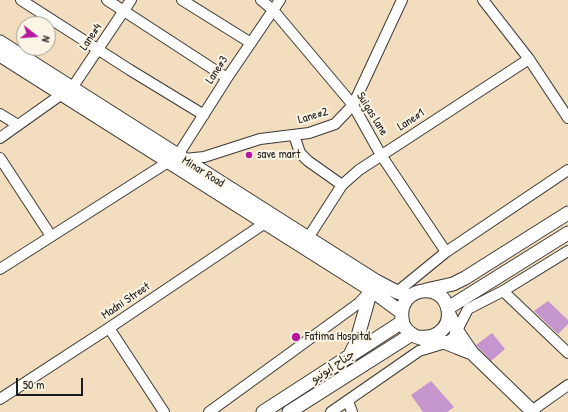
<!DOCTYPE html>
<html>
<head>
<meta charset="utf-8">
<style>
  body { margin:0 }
  #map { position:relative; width:568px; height:412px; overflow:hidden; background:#f2debe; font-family:"Patrick Hand",sans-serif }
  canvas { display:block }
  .north { position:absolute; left:16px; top:16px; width:40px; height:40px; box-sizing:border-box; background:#fcf5e5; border:1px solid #a29e95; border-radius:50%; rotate:107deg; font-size:11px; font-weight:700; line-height:16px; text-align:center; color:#1c1c1c }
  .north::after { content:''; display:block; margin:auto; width:14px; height:18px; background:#b5179e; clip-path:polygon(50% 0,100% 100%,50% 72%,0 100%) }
  .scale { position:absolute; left:16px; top:378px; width:67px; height:18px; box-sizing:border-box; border:2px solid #1c1c1c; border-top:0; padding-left:5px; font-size:12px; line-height:14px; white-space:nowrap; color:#1c1c1c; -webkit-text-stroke:3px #fcf5e5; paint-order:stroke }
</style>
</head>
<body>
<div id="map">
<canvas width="568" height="412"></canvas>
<div class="north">N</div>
<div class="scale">50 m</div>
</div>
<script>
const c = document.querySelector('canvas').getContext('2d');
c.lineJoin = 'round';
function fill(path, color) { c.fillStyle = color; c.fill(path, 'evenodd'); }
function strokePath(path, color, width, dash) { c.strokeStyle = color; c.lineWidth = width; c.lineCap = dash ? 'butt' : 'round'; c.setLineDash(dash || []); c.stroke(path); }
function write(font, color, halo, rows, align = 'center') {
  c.font = font + ' "Patrick Hand","Playpen Sans Arabic",sans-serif'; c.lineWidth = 4; c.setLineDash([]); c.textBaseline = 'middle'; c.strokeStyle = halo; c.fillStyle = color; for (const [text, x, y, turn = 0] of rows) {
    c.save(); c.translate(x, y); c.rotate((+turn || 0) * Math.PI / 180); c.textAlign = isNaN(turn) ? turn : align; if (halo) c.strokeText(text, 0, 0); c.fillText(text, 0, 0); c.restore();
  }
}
fill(new Path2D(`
  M548,301l20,19v4l-10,10 -24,-23z
  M492,333l13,16 -14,12 -15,-16z
  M431,381l23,26 -7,5h-24l-12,-17z`), '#c596cd');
const minor = new Path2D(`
  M21,0l109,70 74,45
  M107,0l120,78
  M182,0l69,43
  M261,0l12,10 80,95 28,50 65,97
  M483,0l46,59 39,59
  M72,88l59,-88
  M0,114l18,11
  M294,135l6,18 8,8 34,24
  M0,138l62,-44
  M178,155l49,-77 53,-78
  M0,158l51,78
  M185,159l19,-2 56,-18 49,-6 26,-9 18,-19 49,-105
  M308,238l34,-53 17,-15 170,-111
  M0,269l168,-107
  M503,291l65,62
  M397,292l49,-40 122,-82
  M109,328l55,84
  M0,399l109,-71 156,-105
  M348,401l4,11
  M209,412l150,-109 11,-12
  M331,412l88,-61 26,-8 8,-5 15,-29 35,-18 65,-40
  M530,412l38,-27`);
const major = new Path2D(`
  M0,42l376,239 21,11 13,4
  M0,55l371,235 30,22
  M426,290l27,-6 12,-6 103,-65
  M448,308l120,-75
  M449,314l8,17 15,22 61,59
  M417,337c12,1 19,0 27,-9 4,-5 5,-12 4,-18 -5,-30 -50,-23 -46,8 0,4 1,7 4,11 9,12 27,10 40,14 9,3 17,7 26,10
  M349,357l7,-14 15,-53
  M263,412l139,-90
  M289,412l123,-78`);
strokePath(minor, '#3c3934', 12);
strokePath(major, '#3c3934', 15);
strokePath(minor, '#fff', 10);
strokePath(major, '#fff', 13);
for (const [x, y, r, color] of [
  [249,155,4,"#b5179e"],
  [296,337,5,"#b5179e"]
]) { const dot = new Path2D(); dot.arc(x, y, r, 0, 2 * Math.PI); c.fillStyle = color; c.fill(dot); strokePath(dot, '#fcf5e5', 1.5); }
write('12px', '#1c1c1c', '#fcf5e5', [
  ["Lane#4",91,37,-56],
  ["Lane#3",217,70,-57],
  ["Suigas lane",372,114,58],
  ["Lane#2",313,116,-17],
  ["Lane#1",411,120,-33],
  ["Minar Road",203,172,32],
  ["Madni Street",126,301,-34],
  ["جناح ایونیو",333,367,-33]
]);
write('12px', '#1c1c1c', '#fcf5e5', [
  ["save mart",257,155],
  ["Fatima Hospital",305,337]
], 'left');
</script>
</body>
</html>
